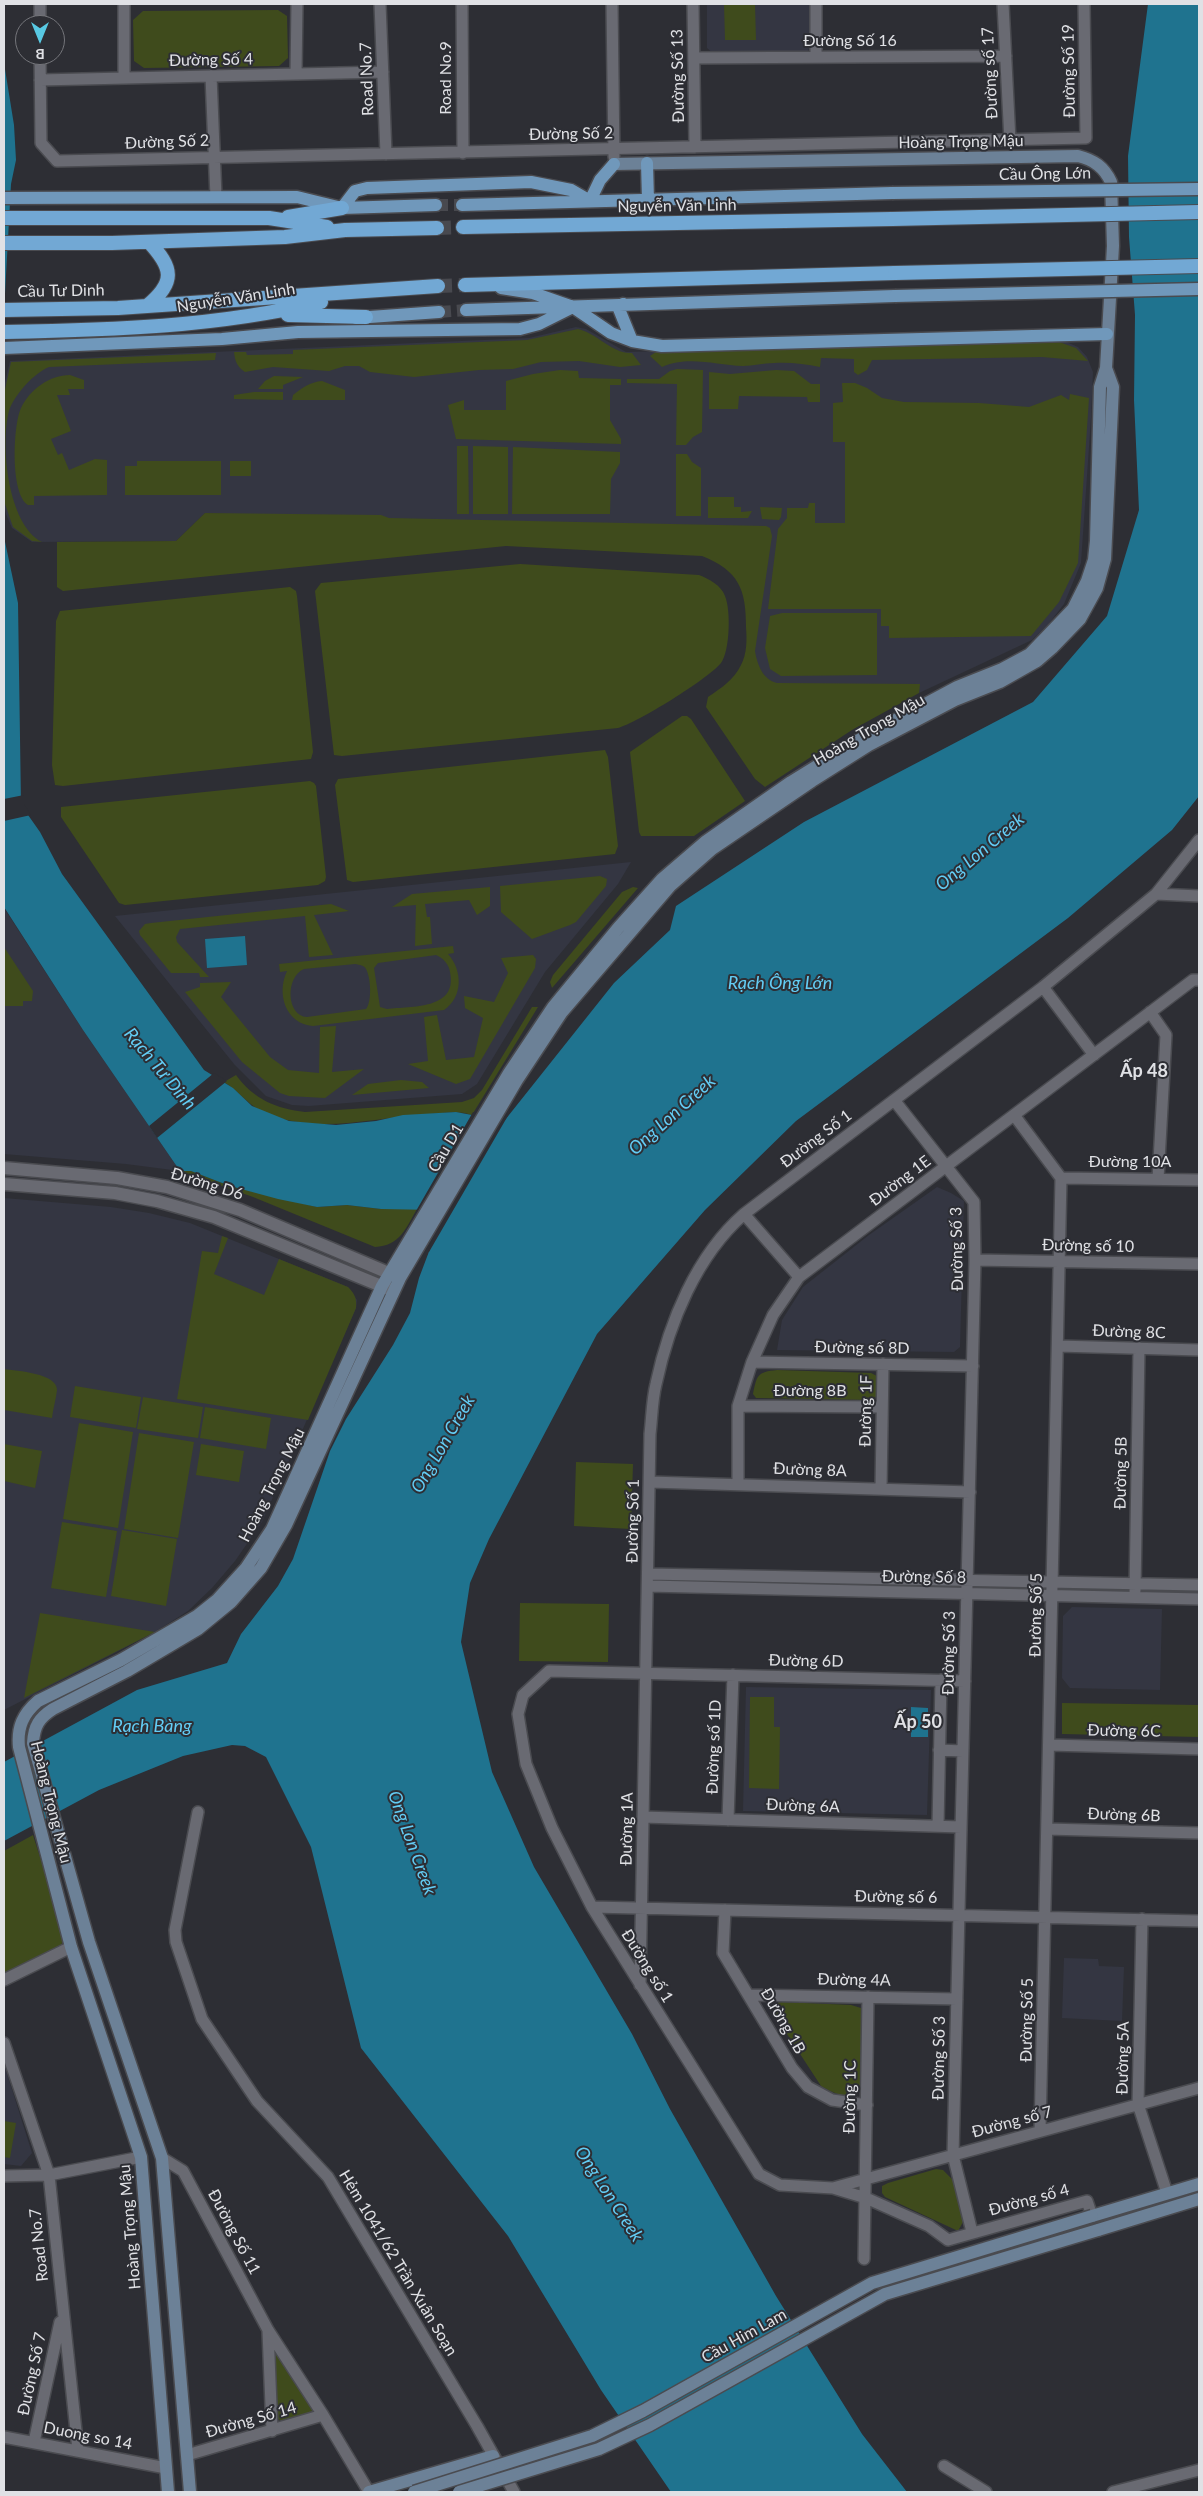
<!DOCTYPE html>
<html>
<head>
<meta charset="utf-8">
<style>
  body { margin:0 }
  #map { position:relative; width:1203px; height:2496px; overflow:hidden; background:#2d2e34; font-family:Lato,sans-serif }
  canvas { display:block }
  .frame { position:absolute; inset:0; border:5px solid #e0e1e5; pointer-events:none }
  .north { position:absolute; left:15px; top:15px; width:50px; height:50px; box-sizing:border-box; background:#2d2e34; border:1px solid #75767b; border-radius:50%; rotate:180deg; font-size:14px; font-weight:700; line-height:20px; text-align:center; color:#e0e1e5 }
  .north::after { content:''; display:block; margin:auto; width:18px; height:22px; background:#58c9e3; clip-path:polygon(50% 0,100% 100%,50% 72%,0 100%) }
</style>
</head>
<body>
<div id="map">
<canvas width="1203" height="2496"></canvas>
<div class="frame"></div>
<div class="north">B</div>
</div>
<script>
const c = document.querySelector('canvas').getContext('2d');
c.lineJoin = 'round';
function fill(path, color) { c.fillStyle = color; c.fill(path, 'evenodd'); }
function strokePath(path, color, width, dash) { c.strokeStyle = color; c.lineWidth = width; c.lineCap = dash ? 'butt' : 'round'; c.setLineDash(dash || []); c.stroke(path); }
function write(font, color, halo, rows, align = 'center') {
  c.font = font + ' Lato,sans-serif'; c.lineWidth = 4; c.setLineDash([]); c.textBaseline = 'middle'; c.strokeStyle = halo; c.fillStyle = color; for (const [text, x, y, turn = 0] of rows) {
    c.save(); c.translate(x, y); c.rotate((+turn || 0) * Math.PI / 180); c.textAlign = isNaN(turn) ? turn : align; if (halo) c.strokeText(text, 0, 0); c.fillText(text, 0, 0); c.restore();
  }
}
fill(new Path2D(`
  M707,4h104l1,40 -7,11 -88,2 -10,-9z
  M576,327l10,2 40,23 423,-11h15l14,6 9,10 6,15 -2,46 -10,145 -17,41 -17,22 -15,14 -113,53 -142,1 -25,-36 14,-117 -561,-28 -29,28 -144,1 -20,-14 -6,-14 -2,-9v-118l6,-26 519,-23z
  M631,862l-13,22 -73,88 -68,112 -15,10 -153,12 -17,-1 -26,-9 -32,-32 -119,-148z
  M4,908l79,122 97,141 -54,-7 -122,-10z
  M937,1187l14,6 13,8 -4,146 -6,5 -177,-2 5,-30 21,-33 66,-52z
  M4,1198l107,9 38,6 41,10 158,64 9,13 -1,8 -94,214 -27,39 -23,27 -24,23 -33,21 -151,78z
  M1072,1607l90,2 -2,81 -90,-2 -8,-10 1,-62z
  M746,1687l185,3 -4,125 -184,-4z
  M1064,1958l34,1 1,7 25,1 -2,54 -60,-3z
  M4,2064l28,89 -11,13 -17,-2z`), '#343642');
fill(new Path2D(`
  M724,4h31l1,36h-31z
  M278,10l9,6 1,42 -9,8 -135,2 -10,-7 -1,-41 10,-9z
  M578,329c19,4 34,25 54,24l9,12 -21,2 -41,-6 -38,1 -28,7 -34,1 -65,7 -44,-5 -11,-6h-14l-16,5 -56,-4 -28,5c-8,-5 -10,-11 -11,-20h12l1,3 46,-1v-4l234,-10z
  M1059,342l17,6 12,13 -46,-4 -170,3 -5,10 -9,5 -4,-3v-13l-33,-1 -1,9c-15,-3 -30,-5 -46,-4 -11,0 -21,3 -31,3 -27,-1 -55,-11 -81,1l-12,-11 6,-4z
  M216,353l-1,7 -166,7c-15,6 -35,28 -40,44 -9,34 -1,114 33,131l-10,-1 -19,-14 -9,-26v-107l7,-32z
  M677,369l26,1 -1,62 -9,5 -7,8h-10l1,-61 -50,-1v-4h32l11,-8z
  M560,370l18,1 1,7 42,1v6h-11v35l11,19v5l-165,-5 -8,-34 16,-5v10h42v-29l27,-7z
  M776,370l18,1 17,13h9v18h-12l-1,-5 -68,-1 -1,13h-29v-37l21,2z
  M70,375l14,5v9h-16l2,6h-13l14,36 -20,8 7,16 4,-2 7,17 26,-11 12,1v35l-73,1v9h-6c-18,-11 -15,-80 -7,-97 9,-19 29,-33 49,-33z
  M274,376l29,1 -20,8v4h-25l7,-8z
  M322,381l23,9v10h-53l1,-5c9,-7 17,-13 29,-14z
  M842,383h13l12,5 15,10 22,4 75,1 50,4 32,-12 8,5 1,-6 19,4 -11,165 -19,39 -28,34 -142,2v-12h-8v-17h-113l10,-80 9,-11v-10h21l1,-5h6v20h30v-81h-12v-39l10,-1z
  M254,392h29v8l-49,-1v-4z
  M457,446h11l1,68h-12z
  M473,446l35,1v67h-35z
  M513,447l107,5v11l-9,16 -1,35h-98z
  M676,454h11l5,8 9,6v48h-25z
  M137,461h84v34h-96v-29h12z
  M230,461h21v15h-21z
  M708,497h26v10h7v5l11,-1 -4,7h-40z
  M760,507l22,1 -1,9 -2,3 -17,-1z
  M205,513l176,2 8,3 377,8 4,2 2,8 -17,115c2,13 8,29 22,32l143,1 -1,9 -67,37 -87,57 -10,-8 -49,-72 2,-10c13,-9 26,-17 33,-32 6,-11 6,-25 5,-38 0,-38 -7,-56 -44,-71l-196,-10 -443,45 -6,-4v-45l119,-1z
  M520,564l179,11c10,4 22,10 26,21 6,14 5,55 -4,67 -13,16 -84,60 -103,65l-276,28 -8,-1 -19,-164 6,-8z
  M290,587l6,4 1,5 16,156 -2,7 -248,27 -8,-1 -3,-20 4,-144 4,-10z
  M877,613v62l-96,1 -11,-7 -5,-21 5,-32 12,-3z
  M682,716h5l4,3 54,82 -51,35h-53l-2,-4 -9,-80z
  M605,750l3,7 10,89 -3,8 -262,28 -6,-2 -12,-95 3,-6z
  M310,781l4,2 2,3 10,91 -1,4 -7,4 -193,20 -6,-2 -58,-86v-10z
  M600,876l7,3 -1,7 -30,36 -6,3 -38,14 -31,-27 -1,-26z
  M490,887v19l-13,9 -8,-15 -44,4 2,13h3l2,27 -17,2 1,-41 -24,2 20,-13z
  M633,887l5,1 -86,100 -2,-6 3,-7 69,-83z
  M331,904l18,7 -35,4 19,40 -24,2 -4,-41 -125,13 -4,8 1,5 32,35h-9l-1,-4h-28l-31,-38 -1,-4 6,-7 6,-1z
  M453,946l1,7 -6,1c15,17 15,43 -4,56l-131,16c-27,-2 -37,-32 -26,-55l-7,1 -1,-8zM436,955c7,3 13,9 14,17 8,38 -39,34 -63,37l-7,-2 -6,-39 4,-5zM355,964c5,1 9,1 11,5 5,9 6,33 0,40l-59,8c-21,-1 -22,-40 -3,-48z
  M4,947l29,44 -1,10h-9v5h-19z
  M533,955l3,4 -1,9 -65,111 -14,5 -48,-20 20,-3 -4,-44 13,-2 9,45 28,-3 9,-39 -18,-10 -1,-12 30,6 14,-29 -7,-15z
  M231,982l-10,15 49,60 18,13 31,3 1,-46 16,-1 -4,46 32,-3 -39,29 -36,-2 -9,-3 -38,-31 -57,-70 15,-5v-4z
  M532,1007h6l-66,108c-14,-5 -28,-2 -42,-1 -56,3 -108,21 -163,0 -17,-7 -27,-22 -43,-32l12,-7c17,24 41,34 69,37l157,-10 12,-4 8,-8z
  M401,1080l21,2 7,6 -77,7 16,-11z
  M180,1171h11l39,15 87,21 30,-2 34,4h36c-11,19 -17,37 -42,38l-122,-50z
  M222,1236l6,2 -14,36 50,21 15,-36 69,28c7,7 9,12 8,21l-48,112 -131,-21 25,-148 16,2z
  M4,1369c13,2 53,4 53,21 -1,9 -4,19 -5,28l-48,-8z
  M777,1370l94,3 6,3v20l-6,4 -115,-2 -3,-4c4,-19 4,-22 24,-24z
  M75,1386l66,11 -5,31 -66,-11z
  M143,1397l60,10 -5,31 -61,-9z
  M205,1407l66,11 -5,31 -66,-11z
  M79,1423l54,9 -15,96 -55,-9z
  M139,1433l55,9 -16,96 -54,-9z
  M4,1444l38,7 -7,37 -31,-7z
  M201,1444l43,7 -5,31 -43,-7z
  M576,1462l57,2 -2,65 -57,-3z
  M62,1522l55,9 -11,66 -55,-9z
  M122,1530l55,9 -11,67 -55,-10z
  M520,1603l89,1 -1,58 -89,-1z
  M40,1613l115,19 -131,66z
  M750,1697h24v30h6l-1,62 -30,-1z
  M1062,1703l137,2v32l-137,-3z
  M33,1835l31,98v7l-5,8 -55,28v-125z
  M782,2002l69,3 10,3 2,6 -1,71c-5,21 -28,8 -41,1l-51,-78 3,-4z
  M4,2121l12,2 -6,35 -6,-1z
  M936,2169l7,1 11,11 9,41 -5,9 -73,-34 -3,-4v-7l6,-3z
  M275,2350l39,58 -2,4 -31,9 -6,-4 -2,-66z`), '#3f4b1c');
fill(new Path2D(`
  M1148,4h51v792l-27,34 -104,88 -272,203 -91,89 -108,124 -108,205 -19,44 -9,59 31,130 42,95 98,167 38,75 106,187 86,138 45,58h-236l-70,-102 -93,-154 -147,-188 -50,-201 -45,-90 -21,-11 -13,-1 -49,11 -84,34 -95,51v-79l133,-72 90,-27 14,-29 37,-48 15,-27 37,-108 16,-32 47,-74 17,-32 9,-35 17,-45 -1,-23 -54,-1 -34,-4 -30,2 -39,-8 -48,-13 -39,-15h-11l-97,-141 -79,-123v-370l14,66 3,202 19,27 22,42 142,196 29,18 19,18 37,15 47,4 40,-4 27,-6 53,-3 16,3 21,9 12,-4 109,-137 56,-53 6,-24 128,-84 229,-120 74,-86 32,-106 -5,-110 1,-85 -6,-78 -1,-81z
  M4,63l10,62 2,35 -5,24 -7,128z
  M245,936l2,29 -40,3 -2,-29z
  M911,1707l17,1v29h-17z`), '#1f738f');
fill(new Path2D(`
  M24,795v9l7,11 -27,6v-22z
  M214,1073l13,8 -70,57 -8,-12z
  M513,1107l-84,145h-1l6,-20 -1,-20 -17,-1 57,-99 20,9 11,-3z`), '#2d2e34');
strokePath(new Path2D(`
  M436,205h26
  M439,312l27,-2`), '#48494f', 12, [12, 6]);
strokePath(new Path2D(`
  M437,228l26,-1
  M438,286l27,-1`), '#48494f', 14, [14, 7]);
const minor = new Path2D(`
  M380,4l6,150
  M462,4l1,149
  M612,4l2,153
  M693,4l2,143
  M816,4v53
  M1003,4l7,137
  M40,25v-21
  M40,55l1,88 16,18 1029,-23 -2,-134
  M694,58l312,-2
  M296,74l1,-70
  M211,76l5,121
  M124,78v-74
  M40,80l343,-8
  M1156,894l43,2
  M1043,987l51,68
  M1150,1012l16,23 -8,144
  M894,1100l80,102 1,58 -22,895 19,77
  M1014,1115l47,63 -21,953
  M1061,1178l138,2
  M744,1214l55,63
  M975,1260l224,4
  M1058,1346l141,4
  M752,1362l221,4
  M738,1406l144,1
  M650,1482l320,10
  M738,1484v-78l14,-44 21,-47 26,-38 394,-297h6
  M881,1489l2,-125
  M649,1574l550,11
  M648,1586l551,13
  M1135,1591l4,-243
  M965,1681l-416,-10 -26,24 -5,19 8,50 26,64 40,79 167,267 21,11 53,3 33,10 63,28 19,14 139,-39 5,15
  M1049,1745l150,4
  M939,1750l24,1
  M198,1812l-23,118 1,12 26,77 55,82 71,76 149,249 37,66
  M643,1817l318,10
  M728,1820l5,-145
  M938,1826l3,-146
  M1047,1829l152,4
  M592,1907l607,14
  M725,1910l-2,43 69,115 16,19 24,13 35,5
  M1142,1919l-4,185 29,89
  M4,1980l67,-33
  M640,1985l10,-551c2,-17 2,-34 6,-50 13,-61 40,-128 88,-170l299,-227 90,-74 23,-19 43,-54
  M749,1995l208,4
  M4,2043l45,132 29,275
  M162,2158l21,13 85,159 55,85 46,77
  M4,2176l45,-1 92,-18
  M833,2188l366,-100
  M864,2259l4,-262
  M268,2331l4,100
  M4,2437l162,31
  M34,2442l26,-120
  M187,2455l136,-40
  M944,2466l42,26
  M1113,2492l86,-22`);
const tertiary = new Path2D(`
  M4,1168l113,10 50,9 73,23 158,67
  M4,1184l111,9 42,8 57,16 177,73`);
const secondary = new Path2D(`
  M1092,2216l107,-32
  M1098,2230l101,-31
  M168,2492l-27,-335 -70,-210 -52,-200c-2,-20 4,-33 19,-46l83,-41 76,-44 20,-16 29,-32 26,-39 110,-243 127,-213 44,-66 65,-79 44,-49 43,-37 86,-60 71,-44 95,-51 45,-18 28,-15 43,-45 14,-28 7,-21 2,-19 4,-154 6,-19 7,-122 -2,-64c-7,-15 -17,-22 -33,-26l-464,8
  M190,2492l-28,-334 -73,-216 -56,-199c1,-17 6,-25 20,-34l74,-38 71,-42 33,-27 30,-34 25,-43 114,-247 117,-198 45,-68 108,-126 42,-37 100,-68 57,-36 86,-45 45,-18 37,-21 15,-13 28,-29 17,-31 8,-29 8,-172 -7,-19
  M369,2492l124,-36`);
const primary = new Path2D(`
  M647,163l1,37
  M4,198l293,-1 45,11 94,-3
  M590,201l10,-21 14,-16
  M462,205l430,-12
  M342,208l13,-17 12,-3 164,-6 40,8 19,11
  M501,288l32,5 40,14 38,26 21,8 30,5 445,-12
  M623,304l-4,5 13,32
  M466,310l429,-14
  M356,318l83,-6
  M4,348l218,-9 76,-7 222,-3 19,-5 34,-17`);
const trunk = new Path2D(`
  M288,217l54,-9
  M4,218h265l58,9
  M463,227l429,-8
  M4,243h108l173,-6 60,-7 92,-2
  M465,285l430,-12
  M147,306c29,-24 26,-38 2,-64
  M4,310l114,-2 320,-22
  M288,315l78,2
  M4,332c108,-2 211,-5 317,-30`);
strokePath(minor, '#4a4b50', 14);
strokePath(tertiary, '#4a4b50', 15);
strokePath(secondary, '#4a4b50', 15);
strokePath(primary, '#4a4b50', 15);
strokePath(trunk, '#4a4b50', 16);
strokePath(minor, '#696a72', 11);
strokePath(tertiary, '#696a72', 12);
strokePath(secondary, '#6c8197', 12);
strokePath(primary, '#7098bb', 12);
strokePath(trunk, '#72a8d4', 14);
const secondaryBridge = new Path2D(`
  M414,2492l178,-56 51,-25 229,-128 220,-67
  M459,2492l140,-43 51,-24 235,-131 213,-64`);
const primaryBridge = new Path2D(`
  M892,193l307,-4
  M895,296l304,-7`);
const trunkBridge = new Path2D(`
  M892,219l307,-7
  M895,273l304,-7`);
strokePath(secondaryBridge, '#4a4b50', 15, []);
strokePath(primaryBridge, '#4a4b50', 15, []);
strokePath(trunkBridge, '#4a4b50', 16, []);
strokePath(secondaryBridge, '#6c8197', 12);
strokePath(primaryBridge, '#7098bb', 12);
strokePath(trunkBridge, '#72a8d4', 14);
write('16px', '#e0e1e5', '#2d2e34', [
  ["Đường Số 16",850,41],
  ["Đường Số 4",211,60,-1],
  ["Đường Số 19",1069,71,-91],
  ["Đường số 17",990,73,-93],
  ["Đường Số 13",678,76,-91],
  ["Road No.9",446,78,-90],
  ["Road No.7",367,79,-92],
  ["Đường Số 2",571,134,-1],
  ["Đường Số 2",167,142,-2],
  ["Hoàng Trọng Mậu",961,142,-1],
  ["Cầu Ông Lớn",1045,174,-1],
  ["Nguyễn Văn Linh",677,206,-1],
  ["Cầu Tư Dinh",61,291,-1],
  ["Nguyễn Văn Linh",236,298,-9],
  ["Hoàng Trọng Mậu",869,730,-30],
  ["Đường Số 1",816,1139,-37],
  ["Cầu D1",446,1148,-59],
  ["Đường 10A",1130,1162],
  ["Đường 1E",900,1181,-37],
  ["Đường D6",207,1184,17],
  ["Đường số 10",1088,1246,1],
  ["Đường Số 3",957,1249,-91],
  ["Đường 8C",1129,1332,2],
  ["Đường số 8D",862,1348,1],
  ["Đường 8B",810,1391],
  ["Đường 1F",866,1411,-89],
  ["Đường 8A",810,1470,2],
  ["Đường 5B",1121,1473,-89],
  ["Hoàng Trọng Mậu",272,1485,-63],
  ["Đường Số 1",633,1521,-89],
  ["Đường Số 8",924,1577,1],
  ["Đường Số 5",1036,1615,-89],
  ["Đường Số 3",949,1653,-89],
  ["Đường 6D",806,1661,1],
  ["Đường 6C",1124,1731,1],
  ["Đường số 1D",714,1747,-88],
  ["Hoàng Trọng Mậu",51,1802,76],
  ["Đường 6A",803,1806,2],
  ["Đường 6B",1124,1815,2],
  ["Đường 1A",627,1829,-89],
  ["Đường số 6",896,1897,1],
  ["Đường số 1",647,1966,58],
  ["Đường 4A",854,1980,1],
  ["Đường Số 5",1027,2020,-89],
  ["Đường 1B",783,2021,60],
  ["Đường Số 3",939,2058,-89],
  ["Đường 5A",1123,2058,-89],
  ["Đường 1C",850,2097,-89],
  ["Đường số 7",1012,2122,-15],
  ["Đường số 4",1029,2200,-15],
  ["Hoàng Trọng Mậu",130,2227,-95],
  ["Đường Số 11",234,2232,62],
  ["Road No.7",39,2245,-96],
  ["Hẻm 1041/62 Trần Xuân Soạn",398,2263,59],
  ["Cầu Him Lam",744,2336,-29],
  ["Đường Số 7",32,2374,-78],
  ["Đường Số 14",251,2420,-16],
  ["Duong so 14",88,2436,11]
]);
write('italic 18px', '#63cdf5', '#2d2e34', [
  ["Ong Lon Creek",980,852,-40],
  ["Rạch Ông Lớn",780,983],
  ["Rạch Tư Dinh",160,1069,50],
  ["Ong Lon Creek",672,1115,-42],
  ["Ong Lon Creek",443,1444,-60],
  ["Rạch Bàng",152,1726],
  ["Ong Lon Creek",412,1843,70],
  ["Ong Lon Creek",609,2194,57]
]);
write('bold 18px', '#e0e1e5', '#2d2e34', [
  ["Ấp 48",1144,1071],
  ["Ấp 50",918,1722]
]);
</script>
</body>
</html>
